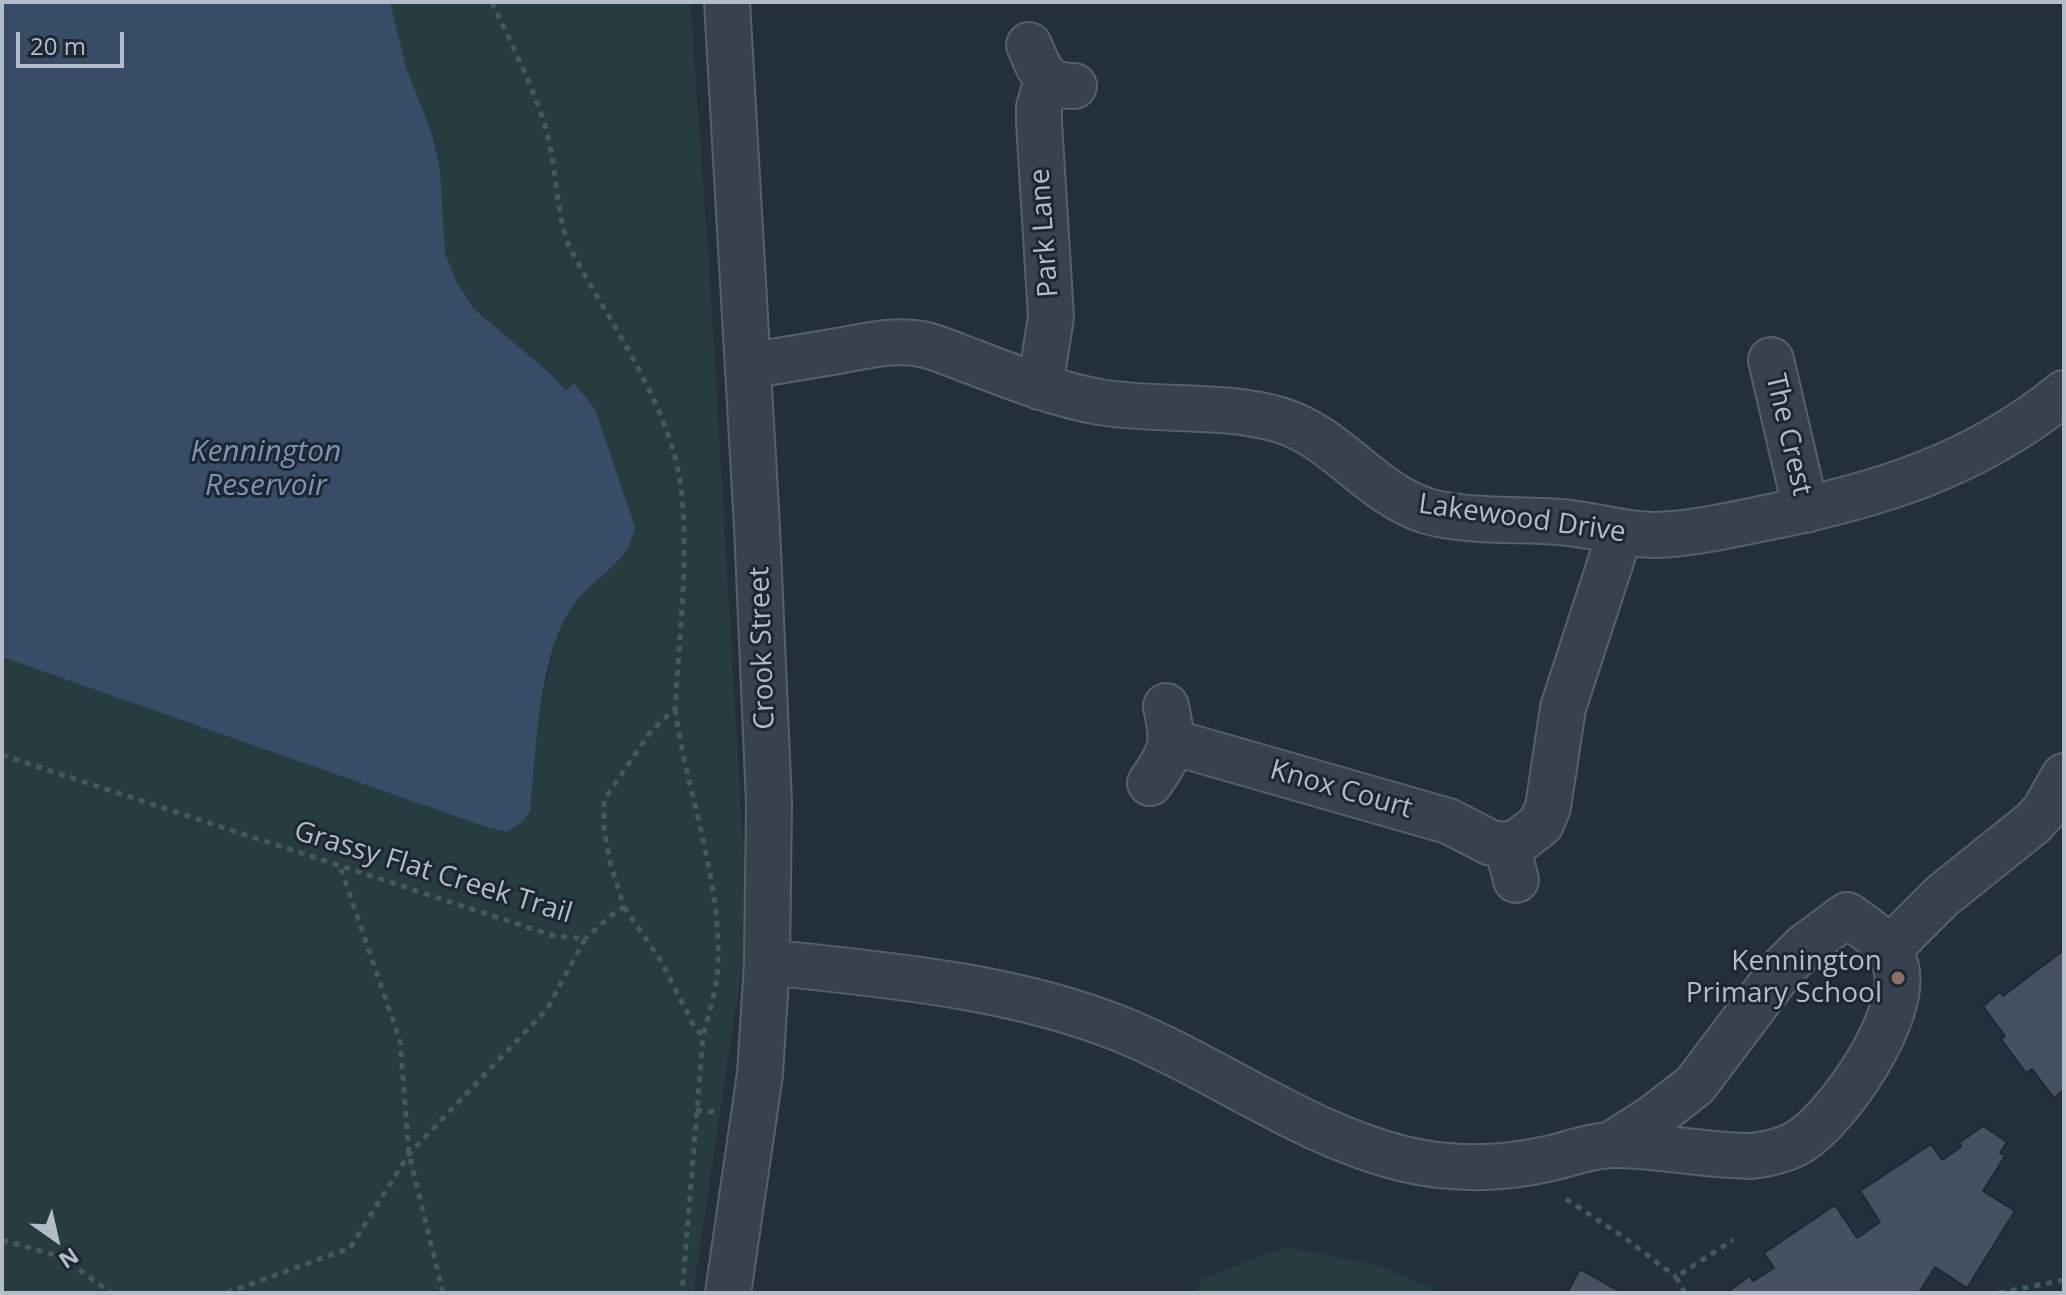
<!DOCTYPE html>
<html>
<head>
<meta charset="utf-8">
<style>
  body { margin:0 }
  #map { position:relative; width:2066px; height:1295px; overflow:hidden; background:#242f3e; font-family:"Open Sans",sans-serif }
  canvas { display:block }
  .frame { position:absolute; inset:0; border:4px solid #b4bcc9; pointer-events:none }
  .north { position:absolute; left:16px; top:1199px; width:80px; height:80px; -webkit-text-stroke:6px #1d2633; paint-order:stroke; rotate:146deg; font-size:22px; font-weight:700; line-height:32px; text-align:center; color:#b4bcc9 }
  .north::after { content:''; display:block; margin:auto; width:28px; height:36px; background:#b4bcc9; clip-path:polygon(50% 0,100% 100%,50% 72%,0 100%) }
  .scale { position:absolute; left:16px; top:32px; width:108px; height:36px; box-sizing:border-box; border:4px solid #b4bcc9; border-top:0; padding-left:10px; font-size:24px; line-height:28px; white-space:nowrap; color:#b4bcc9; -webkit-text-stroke:6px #1d2633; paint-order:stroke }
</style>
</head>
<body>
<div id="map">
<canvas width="2066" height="1295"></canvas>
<div class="frame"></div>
<div class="north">N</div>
<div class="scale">20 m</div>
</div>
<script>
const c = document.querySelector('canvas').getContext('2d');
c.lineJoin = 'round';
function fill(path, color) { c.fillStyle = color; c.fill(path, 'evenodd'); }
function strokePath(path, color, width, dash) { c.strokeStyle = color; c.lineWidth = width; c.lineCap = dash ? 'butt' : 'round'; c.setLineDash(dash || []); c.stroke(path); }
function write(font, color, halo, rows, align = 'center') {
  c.font = font + ' "Open Sans",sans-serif'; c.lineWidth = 6; c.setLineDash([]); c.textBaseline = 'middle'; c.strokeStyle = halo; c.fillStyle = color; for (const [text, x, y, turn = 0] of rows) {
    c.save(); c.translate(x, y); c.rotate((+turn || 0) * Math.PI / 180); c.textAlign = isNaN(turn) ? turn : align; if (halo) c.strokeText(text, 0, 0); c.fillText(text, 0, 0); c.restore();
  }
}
fill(new Path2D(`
  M390,2h300l20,280 38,643 -55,368h-691v-636l484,170 53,-113 16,-72 11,-27 13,-21 27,-24 12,-90 -23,-71 -20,-25 -9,7 -14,-16 -78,-66 -19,-30 -10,-26 -5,-84 -8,-35 -25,-63z
  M1285,1247l93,18 64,28h-249l12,-15z`), '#263c3f');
fill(new Path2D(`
  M2,2h388l17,68 25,64 8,35 5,84 10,26 19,30 78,66 14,16 8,-8 21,26 40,118c-2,6 -3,13 -6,18 -12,24 -46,41 -61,68 -30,51 -32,139 -38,198l-9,12 -14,9 -21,-5 -484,-170z`), '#394c67');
const building = new Path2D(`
  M2064,950v140l-10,8 -22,-29 -6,4 -25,-34 4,-3 -22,-30 17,-14 3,4z
  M1983,1126l24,16 -7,11 5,3 -22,35 32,20 -48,77 -32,-21 -16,26h-193l24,-17 3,5 21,-13 -10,-15 71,-48 22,33 23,-16 -20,-31 71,-47 11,16 19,-13 -2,-4z
  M1580,1269l42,24h-55z`);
fill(building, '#455162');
strokePath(building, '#1f2835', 2);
const minor = new Path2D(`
  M727,2l30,525 12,276 -2,159 -7,112 -32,219
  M1029,45c11,25 14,41 45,41
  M1771,360l35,150
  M748,366c30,-5 60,-10 90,-15 27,-5 55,-12 83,-7 17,3 35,12 52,18 42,16 83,32 126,40 60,10 123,1 181,18 57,17 90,73 147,91 38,11 91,8 132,11 33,2 63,13 96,13 38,-1 74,-10 110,-17 111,-22 210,-52 299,-125
  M1040,387l11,-70 -12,-195v-15l8,-27
  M1172,742l276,79 43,22 16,2 12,-4 22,-17 7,-17 15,-99 57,-175
  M1150,783c23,-33 24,-39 16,-77
  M1507,845l9,35
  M1888,950l54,-54 91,-73 11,-12 20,-35
  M767,962c119,13 244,23 356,68 95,39 180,104 281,129 47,11 91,11 138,1 23,-4 48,-15 71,-15 46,0 93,11 139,11 16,-2 32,-5 47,-14 39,-24 110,-127 97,-175 -6,-24 -30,-39 -49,-52l-43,32 -20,20 -89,118 -41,32 -44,28`);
strokePath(minor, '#565f6c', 48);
strokePath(new Path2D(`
  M492,2c19,42 41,83 54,127 11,39 9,79 23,117 36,69 83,132 105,207 20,70 5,182 1,256l-24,22 -47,69v30l6,32 14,45 -15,10 -24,22
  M675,709c12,84 46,169 43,255 -1,24 -9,49 -15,72
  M2,755l549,180 34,4 -38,70 -138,145 -59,94 -124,45
  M341,869l59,172 9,113 34,139
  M624,907l37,54 33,65 9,11 -21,256
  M696,1110l19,2
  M1566,1199l59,39 51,39
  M2,1240l60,17 49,36
  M1685,1293l-9,-16 57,-37
  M1999,1293l65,-13`), '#44595c', 5, [6, 6]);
strokePath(minor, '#38414e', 44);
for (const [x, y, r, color] of [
  [1898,978,8,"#8d6e63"]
]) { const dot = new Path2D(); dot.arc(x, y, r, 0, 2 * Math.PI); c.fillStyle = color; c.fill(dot); strokePath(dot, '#1d2633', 3); }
write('28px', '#b4bcc9', '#1d2633', [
  ["Park Lane",1045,233,-94],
  ["The Crest",1788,435,77],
  ["Lakewood Drive",1522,519,8],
  ["Crook Street",763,648,-92],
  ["Knox Court",1341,790,16],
  ["Grassy Flat Creek Trail",433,873,17]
]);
write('28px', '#b4bcc9', '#1d2633', [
  ["Kennington",1882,962],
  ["Primary School",1882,994]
], 'right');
write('italic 30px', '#7c92b1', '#1d2633', [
  ["Kennington",266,452],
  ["Reservoir",266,486]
]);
</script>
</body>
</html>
